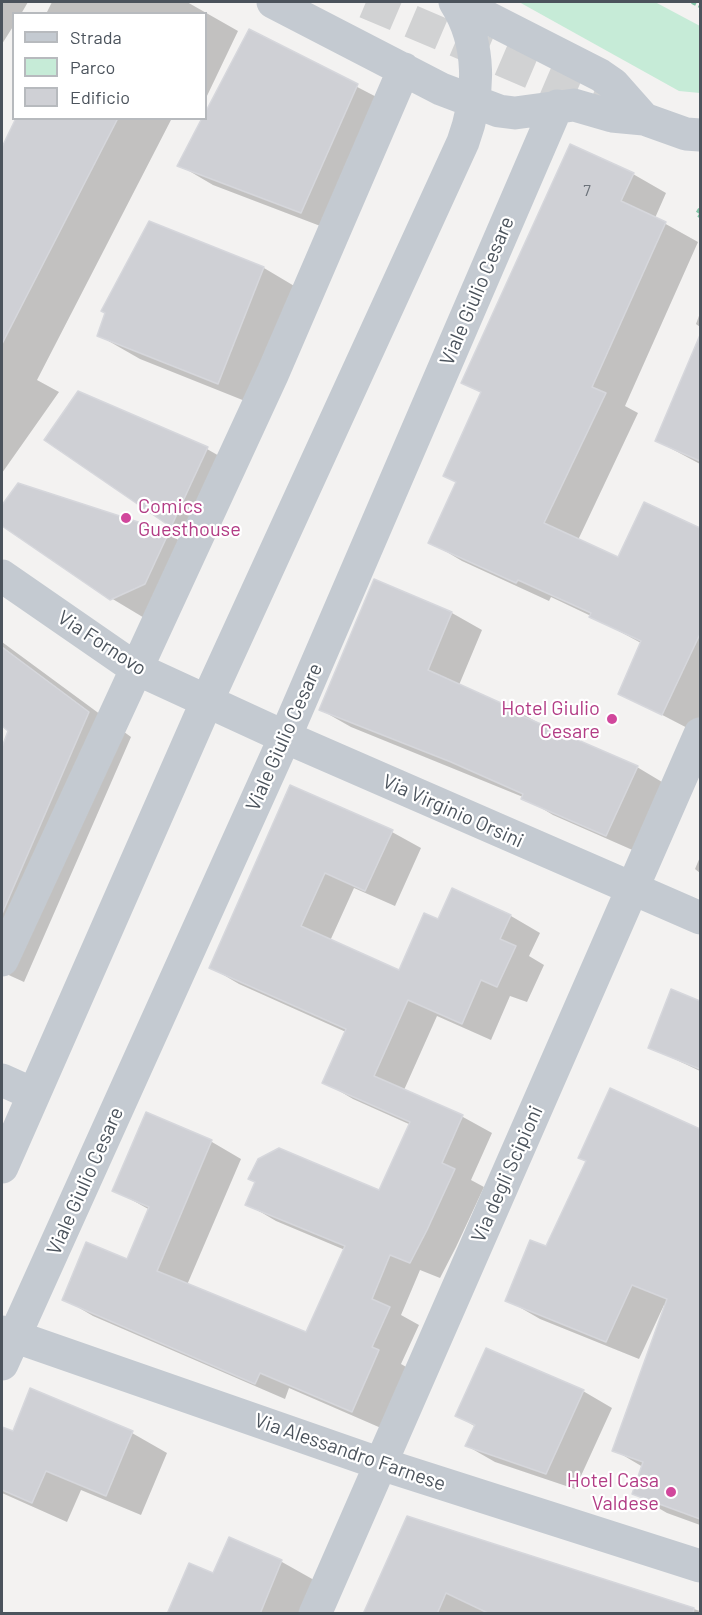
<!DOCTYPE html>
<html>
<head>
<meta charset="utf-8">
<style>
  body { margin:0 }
  #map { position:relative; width:702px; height:1615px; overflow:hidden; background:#f3f2f1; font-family:Barlow,sans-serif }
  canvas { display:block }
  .frame { position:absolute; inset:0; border:3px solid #4b535c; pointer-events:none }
  .legend { position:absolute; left:12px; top:12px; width:195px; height:108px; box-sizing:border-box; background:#fff; border:2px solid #b7babe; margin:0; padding:8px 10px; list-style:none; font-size:18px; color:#4b535c }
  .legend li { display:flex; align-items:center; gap:12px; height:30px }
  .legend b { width:30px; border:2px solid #b7babe }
</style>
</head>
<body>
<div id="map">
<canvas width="702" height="1615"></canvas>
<div class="frame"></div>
<ul class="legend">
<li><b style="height:8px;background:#c4cad1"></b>Strada</li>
<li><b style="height:16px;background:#c6ebd7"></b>Parco</li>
<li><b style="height:16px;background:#cfd0d5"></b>Edificio</li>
</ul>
</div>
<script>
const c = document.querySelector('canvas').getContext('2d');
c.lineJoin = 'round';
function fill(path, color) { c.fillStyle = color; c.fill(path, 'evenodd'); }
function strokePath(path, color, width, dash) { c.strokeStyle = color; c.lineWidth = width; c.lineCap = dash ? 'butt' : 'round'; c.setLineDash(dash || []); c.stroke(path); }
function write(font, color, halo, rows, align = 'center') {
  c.font = font + ' Barlow,sans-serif'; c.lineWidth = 4.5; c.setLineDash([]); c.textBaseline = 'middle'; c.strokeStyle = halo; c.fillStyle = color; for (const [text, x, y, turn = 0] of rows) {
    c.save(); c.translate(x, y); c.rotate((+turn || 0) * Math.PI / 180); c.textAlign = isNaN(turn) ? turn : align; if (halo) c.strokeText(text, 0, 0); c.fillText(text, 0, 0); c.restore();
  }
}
fill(new Path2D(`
  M519,2h136l45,24v67l-21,-2z`), '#c6ebd7');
fill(new Path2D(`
  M2,2h26l-7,12h-7v11l-12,19z
  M52,2h135l51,29 -32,67v-84h-160z
  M249,31l143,74 -56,127 -123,-47 -34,-20z
  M18,118h154l-135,262 22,12 -57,81v-323z
  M571,146l62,28 33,19 -11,25 43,24 -73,164 13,7 -60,127 40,19 27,-55 55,26v192l-5,10 -75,-39 21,-50 -50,-27 -40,-19 -2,4 -87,-40 -32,-19 27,-59 25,-90 -19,-10z
  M149,222l115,46 42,25 -46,114 -120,-48 -42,-24z
  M700,313v14l-4,-3z
  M700,339v125l-43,-23z
  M79,392l128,57 35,20 -35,76 -35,-20 -126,-86z
  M19,484l149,50 35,20 -57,65 -35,-21 -109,-74v-16z
  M375,581l77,32 30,17 -23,55 62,28 28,16 88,38 30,18 -30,67 -84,-37 -30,-18 -172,-70 -30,-17z
  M2,642l129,95 -107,245 -22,-10v-221l8,-20 -8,-7z
  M291,787l101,45 29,16 -26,58 -41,-18 -24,53 69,31 40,-51 14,-31 58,26 29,17 -11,23 15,9 -17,37 -17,-6 -19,44 -54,-24 -33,74 59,27 29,16 -21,47 13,7 -28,60 -16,31 -20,-8 -19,45 18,10 -18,39 7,4 -27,60 -92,-40 -4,11 -192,-83 -29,-17 64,-38 22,-51 -36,-20 33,-76 65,28 29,17 -54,126 120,49 38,-84 -69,-29 -29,-17 133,-12 31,-67 -58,-26 -29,-17 22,-50 -107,-48 -29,-17z
  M700,857v16l-5,-4z
  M672,991l28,12v68l-51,-24z
  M611,1090l89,41v394l-33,-12 -33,-19 9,-27 -29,-17 52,-145h-2l-25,54 -99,-40 -33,-19 40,-52 40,-87z
  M486,1350l97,41 29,17 -37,81 -80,-27 -28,-16 9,-19 -20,-12z
  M2,1428l12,5h118l35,20 -26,62 -60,-25 -14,32 -65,-29z
  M408,1517l292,94v3h-335z
  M230,1539l52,23 32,18 -15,34h-130l45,-39z`), '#0003');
const building = new Path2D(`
  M249,29l109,55 -57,129 -124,-47 25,-48h4v-7z
  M16,118h102l-116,226v-197z
  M570,144l64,29 -13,28 45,21 -74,165 14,6 -62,130 74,34 26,-55 56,26v106l-38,81 -44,-21 23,-53 -52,-24 2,-4 -73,-33 -2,3 -88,-40 28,-61 -13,-6 38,-84 -20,-9z
  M149,221l115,46 -46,117 -121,-48 8,-23 -4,-2z
  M700,335v126l-45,-20z
  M78,391l130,56 -37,80 -127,-87z
  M18,483l151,49 -24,52 -35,16 -108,-74v-21z
  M374,579l78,33 -24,58 93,42 -1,3 118,51 -32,70 -85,-37 2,-5 -72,-32 -132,-52z
  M2,647l87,65 -87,202v-167l6,-16 -6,-5z
  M290,785l103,45 -28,61 -40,-18 -24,53 98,44 25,-57 14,6 14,-31 59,27 -11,24 16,7 -19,41 -16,-7 -19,44 -54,-24 -34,76 89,39 -21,48 13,6 -28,61 -17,33 -20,-8 -18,44 18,8 -18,40 7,3 -27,62 -92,-39 -5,11 -193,-84 24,-58 41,17 22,-52 -37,-16 34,-79 66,28 -55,131 149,61 39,-86 -100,-41 10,-23 -7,-3 10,-20 21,-11 100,42 31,-68 -88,-39 24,-54 -137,-61z
  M671,989l29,12v68l-52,-21z
  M610,1088l90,41v390l-68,-25 11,-32 -31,-11 55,-152 -35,-14 -26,57 -101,-41 25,-61 16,6 40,-85 -8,-3z
  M486,1348l98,42 -38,84 -81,-28 10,-21 -20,-9z
  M30,1388l103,43 -27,65 -60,-25 -14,32 -30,-13v-63l11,4z
  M407,1516l287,92 -1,6h-203l-44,-21 -9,21h-74z
  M229,1537l53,23 -22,54h-93l22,-51 24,10z`);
fill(building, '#cfd0d5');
strokePath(building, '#d6d7dc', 1.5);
strokePath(new Path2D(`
  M366,2l244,104`), '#d1d2d3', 33, [33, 16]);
strokePath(new Path2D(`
  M692,2l8,4
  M700,209l-3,5 3,2`), '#82c5a8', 4, [4.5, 3]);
strokePath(new Path2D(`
  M273,2l168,87 58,22 16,2 59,-8 38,11 32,3 42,15 14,1
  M457,2l143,73 13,9 31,35
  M2,576l133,92 150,69 415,181
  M2,960l271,-587 131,-304
  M2,1080l31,14
  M2,1167l205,-466 256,-559c17,-47 19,-98 -8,-140
  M2,1332l379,132 319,102
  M2,1364l283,-627 272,-631
  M315,1614l385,-880`), '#c4cad1', 33);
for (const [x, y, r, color] of [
  [126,518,6,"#d1479c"],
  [612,719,6,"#d1479c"],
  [671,1492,6,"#d1479c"]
]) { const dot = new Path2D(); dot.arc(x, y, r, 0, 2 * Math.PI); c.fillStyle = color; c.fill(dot); strokePath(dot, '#fff', 2); }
write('16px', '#6c727a', null, [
  ["7",587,191]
]);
write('20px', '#4b535c', '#fff', [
  ["Viale Giulio Cesare",477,291,-67],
  ["Via Fornovo",102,643,33],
  ["Viale Giulio Cesare",284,737,-66],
  ["Via Virginio Orsini",453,811,24],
  ["Via degli Scipioni",507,1174,-66],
  ["Viale Giulio Cesare",85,1181,-66],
  ["Via Alessandro Farnese",350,1452,19]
]);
write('20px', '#b23c85', '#fff', [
  ["Comics",138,506,"left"],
  ["Guesthouse",138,529,"left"],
  ["Hotel Giulio",600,708],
  ["Cesare",600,731],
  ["Hotel Casa",659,1480],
  ["Valdese",659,1503]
], 'right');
</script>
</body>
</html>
